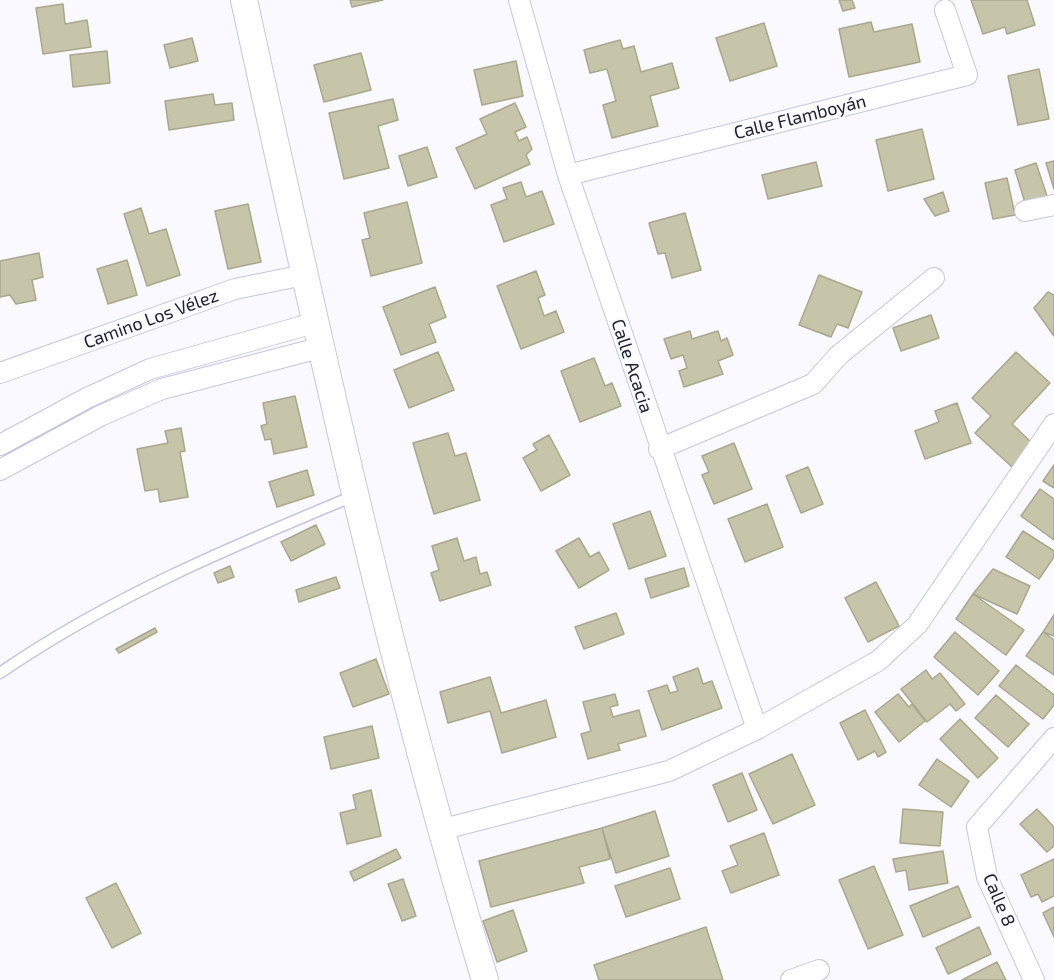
<!DOCTYPE html>
<html>
<head>
<meta charset="utf-8">
<style>
  body { margin:0 }
  canvas { display:block; background:#f9f9ff }
</style>
</head>
<body>
<canvas width="1054" height="980"></canvas>
<script>
const c = document.querySelector('canvas').getContext('2d');
c.lineJoin = 'round';
function fill(path, color) { c.fillStyle = color; c.fill(path, 'evenodd'); }
function strokePath(path, color, width, dash) { c.strokeStyle = color; c.lineWidth = width; c.lineCap = dash ? 'butt' : 'round'; c.setLineDash(dash || []); c.stroke(path); }
function write(font, color, halo, rows, align = 'center') {
  c.font = font + ' "Exo 2",sans-serif'; c.lineWidth = 4.5; c.setLineDash([]); c.textBaseline = 'middle'; c.strokeStyle = halo; c.fillStyle = color; for (const [text, x, y, turn = 0] of rows) {
    c.save(); c.translate(x, y); c.rotate((+turn || 0) * Math.PI / 180); c.textAlign = isNaN(turn) ? turn : align; if (halo) c.strokeText(text, 0, 0); c.fillText(text, 0, 0); c.restore();
  }
}
const building = new Path2D(`
  M350,0h33l-31,7z
  M839,0h13l3,8 -12,3z
  M971,0h56l8,25 -28,9 -2,-7 -22,7z
  M63,4l2,20 22,-4 4,27 -48,7 -7,-46z
  M871,22l3,10 38,-8 8,38 -71,15 -10,-48z
  M764,23l13,43 -47,15 -14,-43z
  M192,38l6,23 -28,7 -6,-23z
  M620,40l3,9 11,-3 7,26 31,-9 7,25 -29,8 8,30 -46,12 -9,-33 13,-4 -9,-32 -17,4 -6,-23z
  M107,51l3,32 -37,4 -3,-32z
  M361,53l10,37 -47,12 -10,-37z
  M516,61l7,35 -41,9 -8,-35z
  M1039,69l10,50 -31,6 -10,-49z
  M213,94l2,11 17,-2 2,17 -65,10 -4,-29z
  M393,99l5,21 -20,6 11,42 -45,11 -15,-66z
  M515,103l11,24 -11,5 4,9 8,-4 5,12 -6,6 4,9 -55,25 -19,-41 31,-14 -7,-15z
  M922,129l12,50 -46,12 -12,-51z
  M427,147l10,30 -29,9 -9,-30z
  M1054,161v28l-8,-26z
  M816,162l6,24 -54,13 -6,-24z
  M1036,163l12,36 -22,7 -11,-36z
  M1007,178l8,37 -22,4 -8,-36z
  M521,182l5,15 16,-6 12,33 -50,18 -13,-37 16,-6 -4,-11z
  M943,192l6,19 -14,5 -11,-17z
  M407,202l15,61 -51,13 -9,-36 8,-2 -6,-25z
  M248,204l13,58 -33,7 -13,-58z
  M141,208l8,26 17,-5 14,46 -33,11 -23,-72z
  M685,213l16,57 -29,8 -7,-25 -7,1 -9,-31z
  M39,253l4,24 -11,3 4,20 -20,4 -6,-9 -10,2v-36z
  M127,260l10,35 -29,9 -11,-35z
  M536,271l9,24 -7,3 6,18 12,-5 8,21 -43,17 -24,-63z
  M819,275l43,17 -14,36 -11,-4 -6,13 -32,-12z
  M435,287l11,30 -17,7 7,18 -35,13 -18,-48z
  M1048,292l6,3v41l-20,-28z
  M931,315l8,23 -38,13 -8,-23z
  M690,331l2,8 26,-8 3,10 6,-3 6,17 -15,6 5,13 -39,13 -5,-16 8,-3 -4,-13 -12,4 -7,-20z
  M438,352l16,38 -45,18 -15,-38z
  M1016,352l34,31 -38,41 21,20 -21,23 -37,-34 16,-17 -19,-18z
  M594,358l11,28 7,-3 9,23 -41,16 -19,-51z
  M295,396l12,51 -33,7 -3,-15 -6,1 -4,-14 6,-2 -4,-21z
  M957,403l14,40 -46,16 -10,-28 24,-9 -4,-11z
  M181,428l4,23 -5,1 8,45 -28,5 -2,-13 -13,2 -8,-42 31,-6 -3,-12z
  M448,433l7,23 11,-3 14,47 -46,14 -21,-71z
  M549,435l21,40 -29,16 -18,-33 14,-8 -4,-6z
  M734,443l18,46 -38,15 -12,-29 7,-3 -7,-16z
  M1054,465v23l-11,-7z
  M808,467l15,37 -22,9 -15,-37z
  M307,470l7,25 -37,12 -8,-25z
  M1040,489l14,10v41l-33,-24z
  M767,504l16,43 -38,15 -17,-43z
  M650,511l16,45 -37,13 -16,-45z
  M316,525l9,19 -34,17 -10,-19z
  M1023,531l31,20v6l-15,22 -33,-22z
  M457,538l7,23 12,-4 4,17 7,-2 4,13 -51,16 -9,-28 8,-3 -7,-24z
  M579,538l11,19 9,-5 10,18 -30,18 -23,-37z
  M230,566l4,11 -16,6 -4,-10z
  M684,568l5,18 -38,12 -6,-19z
  M993,569l37,17 -13,28 -44,-20z
  M336,577l4,11 -41,14 -3,-12z
  M876,582l23,44 -31,16 -23,-44z
  M973,594l51,36 -18,25 -50,-36z
  M616,613l8,21 -40,15 -9,-22z
  M1054,615v21l-11,-4z
  M155,628l2,4 -38,21 -3,-4z
  M955,632l44,39 -21,24 -44,-38z
  M1043,632l11,8v35l-28,-19z
  M376,659l13,35 -36,13 -13,-34z
  M1016,665l38,30v10l-11,14 -44,-33z
  M698,668l5,16 9,-3 10,27 -60,22 -14,-39 19,-6 3,8 8,-2 -5,-14z
  M926,670l6,9 8,-6 25,31 -9,7 -6,-7 -23,18 -26,-33z
  M490,677l11,36 45,-13 10,37 -54,16 -12,-42 -42,12 -8,-31z
  M615,694l3,11 -8,2 3,10 26,-7 7,26 -28,8 2,6 -32,9 -7,-25 10,-3 -8,-29z
  M898,694l11,13 3,-3 13,17 -26,21 -24,-30z
  M996,695l33,29 -21,23 -33,-29z
  M865,710l21,42 -8,5 -3,-6 -17,9 -18,-37z
  M960,719l38,39 -20,20 -38,-39z
  M372,726l7,32 -48,11 -7,-32z
  M792,754l23,51 -42,19 -24,-50z
  M937,759l32,22 -18,26 -32,-22z
  M742,773l15,37 -29,12 -15,-37z
  M371,790l10,46 -34,8 -7,-31 16,-4 -3,-14z
  M903,809l40,3 -3,34 -40,-3z
  M1037,809l17,18v19l-7,6 -27,-28z
  M655,811l14,45 -53,17 -14,-45z
  M602,828l8,31 -31,8 5,16 -93,24 -12,-46z
  M764,833l15,42 -48,18 -9,-22 16,-6 -8,-19z
  M396,849l5,9 -47,23 -4,-9z
  M943,851l5,32 -39,7 -3,-20 -10,2 -3,-13z
  M1054,859v37l-12,6 -4,-8 -7,3 -10,-22z
  M874,866l29,69 -35,14 -29,-69z
  M670,868l10,31 -54,18 -11,-31z
  M403,879l13,37 -14,5 -14,-37z
  M116,883l25,50 -29,15 -26,-50z
  M958,886l13,31 -48,20 -13,-31z
  M1054,907v30l-11,-24z
  M513,910l14,41 -30,11 -14,-41z
  M706,927l17,53h-124l-5,-15z
  M979,927l12,27 -43,20 -12,-26z
  M997,962l9,18h-44z`);
fill(building, '#c7c5a9');
strokePath(building, '#a9a78c', 1.5);
const service = new Path2D(`
  M0,673c110,-76 233,-127 356,-178`);
const minor = new Path2D(`
  M519,0l49,175 189,554
  M568,175l399,-100 -22,-65
  M1025,211l29,-6
  M0,373l235,-84 69,-14
  M0,445l87,-47 63,-29 164,-46
  M659,449l154,-65 26,-29 95,-77
  M0,470l100,-54 62,-27 157,-41
  M440,830l229,-59 88,-42 121,-68 39,-36 137,-201
  M791,980l28,-10
  M1034,980l-47,-103 -10,-50 77,-89`);
const tertiary = new Path2D(`
  M244,0c72,328 143,658 241,980`);
strokePath(service, '#c7c6e2', 13);
strokePath(minor, '#c7c6e2', 22);
strokePath(tertiary, '#c7c6e2', 28);
strokePath(service, '#fff', 10);
strokePath(minor, '#fff', 20);
strokePath(tertiary, '#fff', 26);
write('18px', '#21212b', '#f9f9ff', [
  ["Calle Flamboyán",800,117,-14],
  ["Camino Los Vélez",151,319,-20],
  ["Calle Acacia",632,366,72],
  ["Calle 8",999,900,67]
]);
</script>
</body>
</html>
